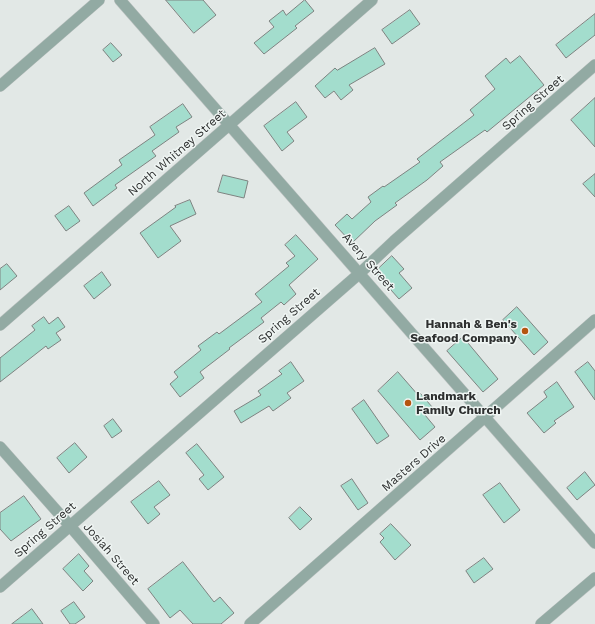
<!DOCTYPE html>
<html>
<head>
<meta charset="utf-8">
<style>
  body { margin:0 }
  canvas { display:block; background:#e2e8e6 }
</style>
</head>
<body>
<canvas width="595" height="624"></canvas>
<script>
const c = document.querySelector('canvas').getContext('2d');
c.lineJoin = 'round';
function fill(path, color) { c.fillStyle = color; c.fill(path, 'evenodd'); }
function strokePath(path, color, width, dash) { c.strokeStyle = color; c.lineWidth = width; c.lineCap = dash ? 'butt' : 'round'; c.setLineDash(dash || []); c.stroke(path); }
function write(font, color, halo, rows, align = 'center') {
  c.font = font + ' "Work Sans",sans-serif'; c.lineWidth = 3; c.setLineDash([]); c.textBaseline = 'middle'; c.strokeStyle = halo; c.fillStyle = color; for (const [text, x, y, turn = 0] of rows) {
    c.save(); c.translate(x, y); c.rotate((+turn || 0) * Math.PI / 180); c.textAlign = isNaN(turn) ? turn : align; if (halo) c.strokeText(text, 0, 0); c.fillText(text, 0, 0); c.restore();
  }
}
const building = new Path2D(`
  M166,0h37l13,15 -22,18z
  M305,0l9,11 -19,15 2,2 -33,26 -10,-11 20,-16 -5,-6 14,-11 3,5z
  M410,10l10,14 -28,20 -10,-14z
  M595,14v21l-29,23 -10,-13z
  M111,43l11,12 -9,7 -10,-12z
  M375,48l10,16 -36,21 4,5 -12,10 -7,-9 -9,7 -10,-12 20,-18 2,2z
  M520,56l24,29 -57,47 -2,-2 -45,32 3,4 -16,14 -32,23 2,2 -22,16 -23,22 -17,-18 12,-11 5,5 19,-17 -3,-5 15,-11 1,1 36,-25 -3,-3 57,-44 -4,-5 25,-21 -10,-13 21,-18 4,5z
  M595,98v49l-24,-27z
  M296,102l11,15 -20,15 7,9 -12,10 -18,-25z
  M183,104l9,13 -16,10 3,5 -27,19 4,5 -41,29 2,3 -24,18 -9,-13 38,-28 -3,-5 36,-25 -5,-8z
  M595,174v23l-12,-13z
  M223,175l25,6 -4,17 -26,-6z
  M190,200l6,14 -26,12 11,15 -23,17 -18,-25 36,-26 -1,-1z
  M69,206l11,15 -14,10 -11,-15z
  M296,235l22,24 -29,26 7,9 -12,11 -3,-3 -20,16 3,4 -35,26 1,1 -30,23 4,6 -24,19 -10,-13 8,-7 -4,-5 27,-22 -3,-4 19,-14 2,2 43,-32 -7,-8 34,-28 -3,-3 9,-7 -10,-11z
  M392,256l12,13 -5,4 13,15 -13,11 -24,-27z
  M7,264l10,12 -17,14v-21z
  M102,272l9,13 -17,14 -10,-13z
  M517,307l31,35 -14,13 -31,-35z
  M44,317l5,7 9,-7 7,10 -9,6 5,7 -13,9 -2,-3 -46,36v-24l35,-28 -3,-4z
  M463,337l35,42 -15,13 -36,-41z
  M291,362l13,19 -17,12 4,5 -18,13 -4,-5 -28,17 -7,-12 27,-16 -3,-4 24,-17 -3,-3z
  M588,362l7,9v29l-20,-28z
  M398,372l20,23 2,-2 13,15 -8,7 10,12 -15,13 -42,-49z
  M557,382l17,25 -20,14 2,2 -12,10 -17,-20 20,-16 -3,-5z
  M364,400l25,36 -12,8 -25,-35z
  M113,419l9,12 -10,7 -8,-12z
  M75,443l12,14 -18,16 -12,-15z
  M197,444l27,33 -16,13 -9,-11 5,-4 -18,-22z
  M585,472l10,13 -18,15 -10,-12z
  M352,479l16,24 -10,7 -17,-24z
  M159,481l11,14 -16,12 6,7 -12,10 -17,-22z
  M500,483l20,27 -16,13 -21,-28z
  M24,496l17,23 -30,22 -11,-12v-16z
  M300,507l12,12 -12,11 -11,-12z
  M391,524l20,21 -16,15 -15,-18 4,-4 -4,-4z
  M79,554l10,12 -5,5 9,10 -10,10 -20,-22z
  M484,558l9,11 -19,14 -8,-12z
  M183,562l31,40 6,-5 14,16 -13,11h-28l-13,-14 -10,8 -22,-29z
  M74,602l11,15 -10,7h-5l-9,-13z
  M32,609l11,15h-31z`);
fill(building, '#a3ddcd');
strokePath(building, '#7e8381', 1);
const minor = new Path2D(`
  M120,0l475,543
  M0,86l99,-86
  M0,325l372,-325
  M0,447l70,79 84,98
  M0,587l360,-314 34,-32 201,-176
  M541,624l54,-46`);
const tertiary = new Path2D(`
  M250,624l345,-304`);
strokePath(minor, '#bec3c2', 12);
strokePath(tertiary, '#bec3c2', 12);
strokePath(minor, '#92aaa3', 11);
strokePath(tertiary, '#92aaa3', 11);
for (const [x, y, r, color] of [
  [525,331,4,"#b5550f"],
  [408,403,4,"#b5550f"]
]) { const dot = new Path2D(); dot.arc(x, y, r, 0, 2 * Math.PI); c.fillStyle = color; c.fill(dot); strokePath(dot, '#eff5f3', 1.5); }
write('12px', '#2e3030', '#eff5f3', [
  ["Spring Street",533,103,-41],
  ["North Whitney Street",177,153,-41],
  ["Avery Street",368,262,49],
  ["Spring Street",289,316,-41],
  ["Masters Drive",414,463,-41],
  ["Spring Street",45,530,-41],
  ["Josiah Street",111,554,49]
]);
write('bold 12px', '#2e3030', '#eff5f3', [
  ["Hannah & Ben's",517,324],
  ["Seafood Company",517,338],
  ["Landmark",416,396,"left"],
  ["Family Church",416,410,"left"]
], 'right');
</script>
</body>
</html>
